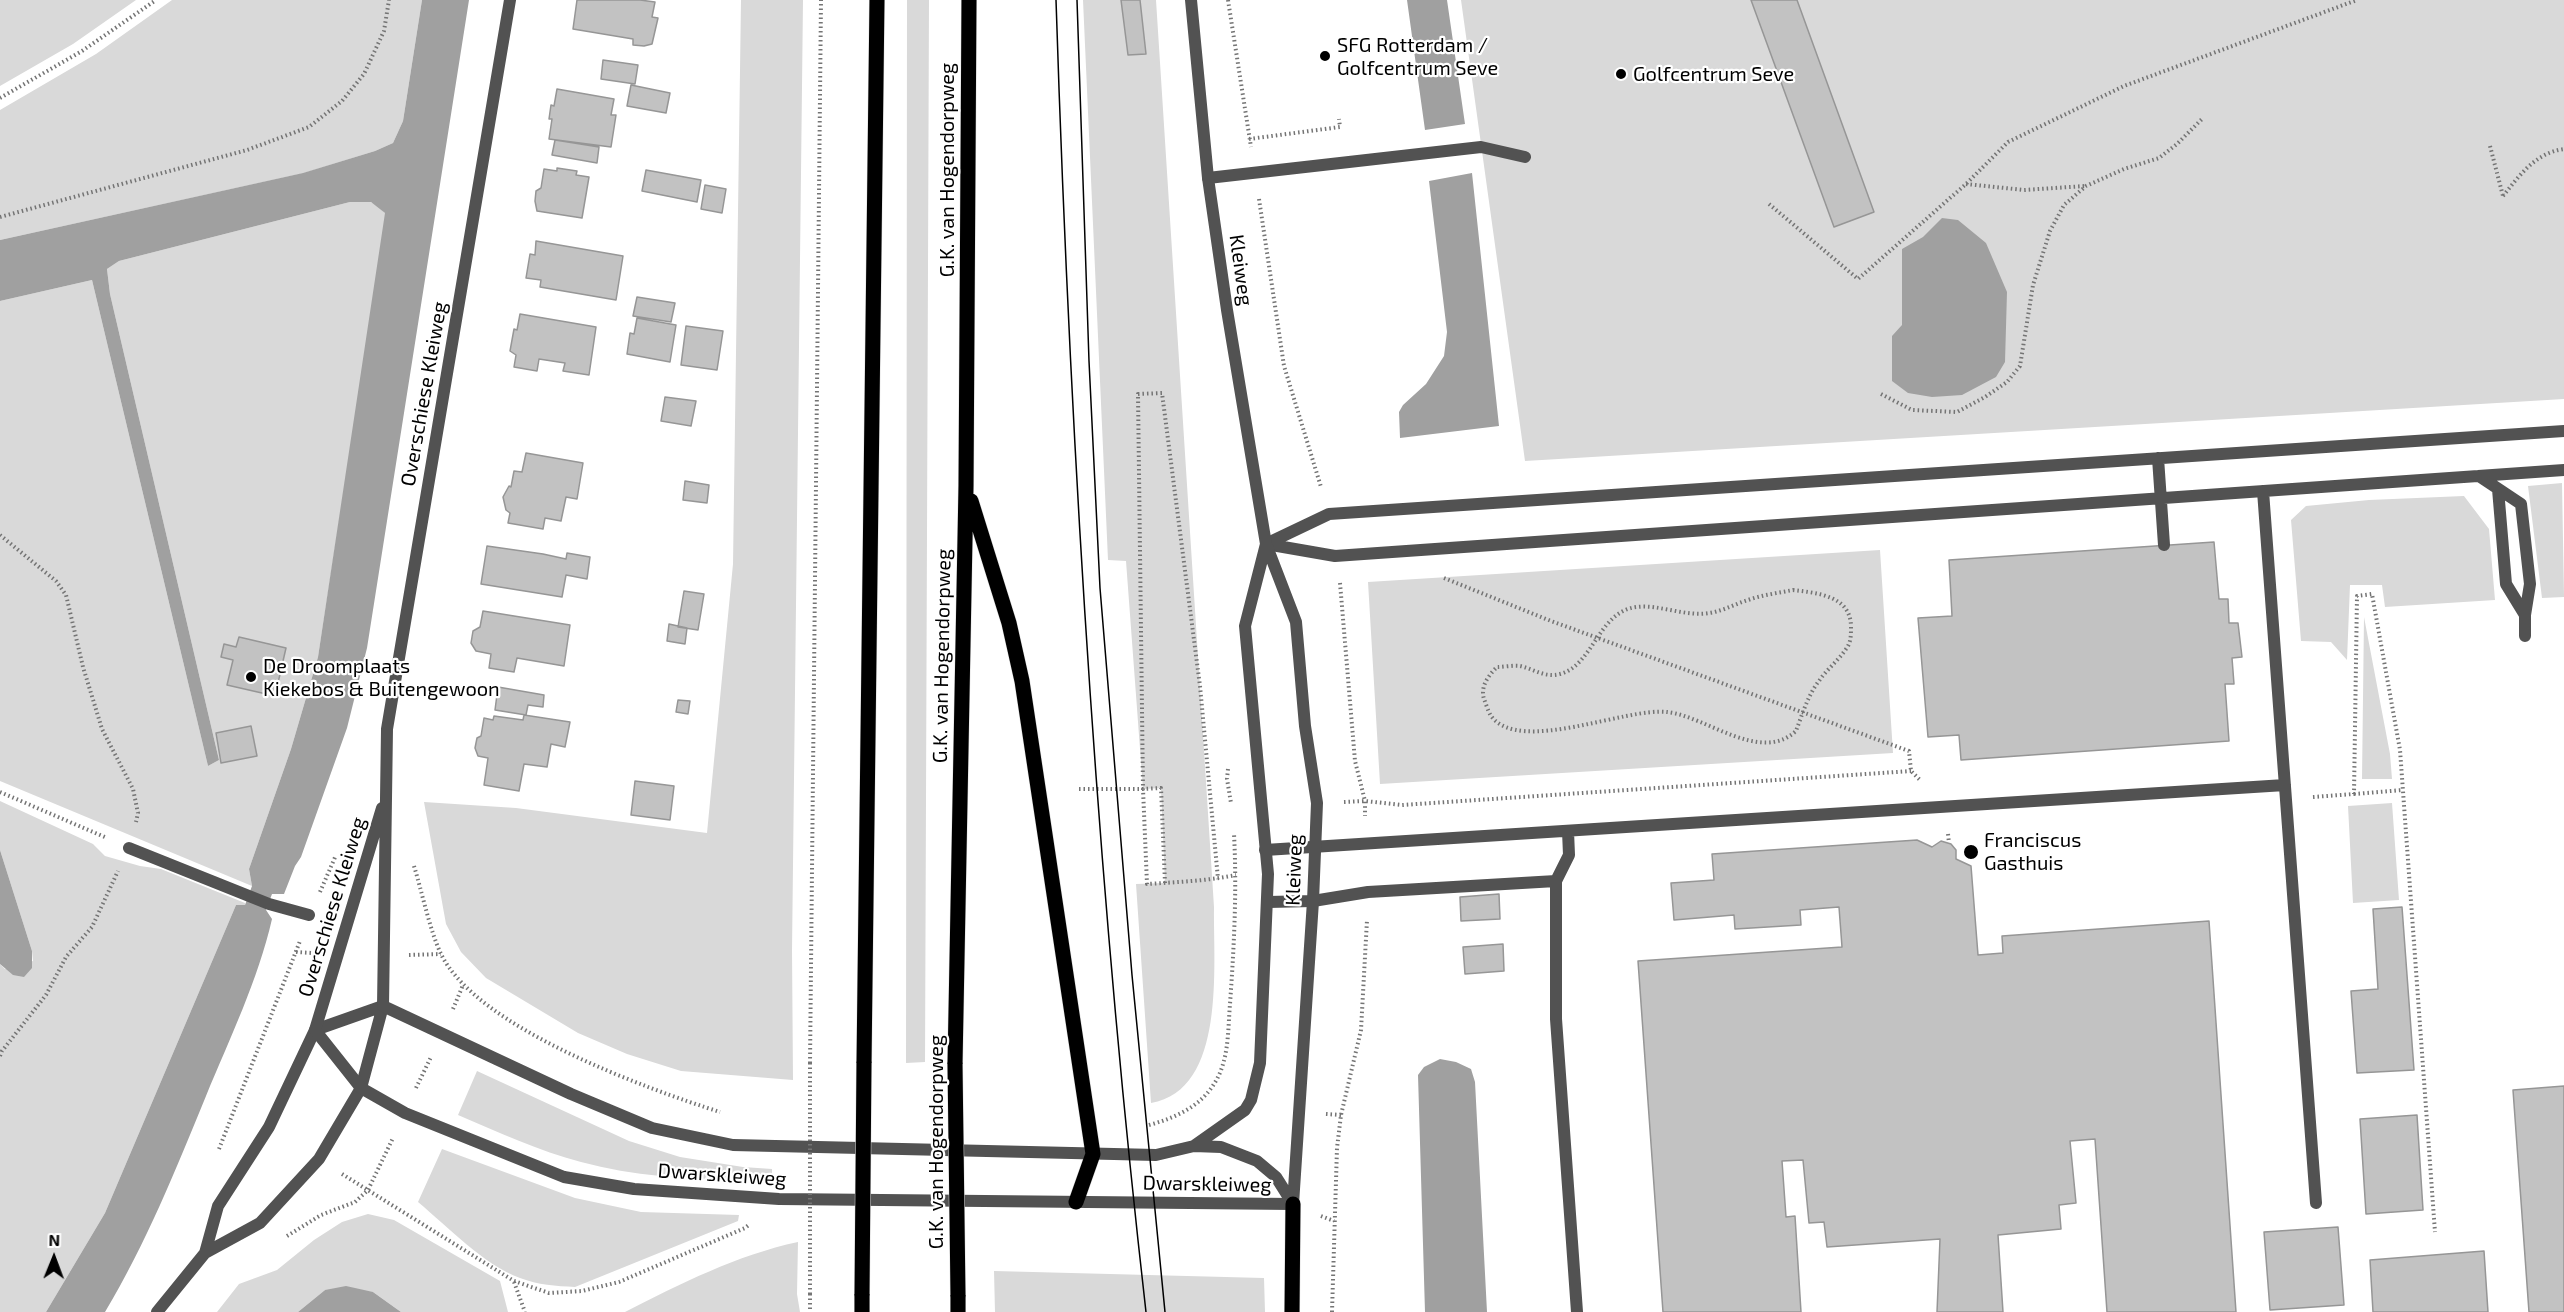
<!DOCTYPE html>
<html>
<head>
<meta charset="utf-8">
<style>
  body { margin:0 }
  #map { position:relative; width:2564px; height:1312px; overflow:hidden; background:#fff; font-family:"Exo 2",sans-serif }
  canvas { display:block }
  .north { position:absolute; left:24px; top:1228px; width:60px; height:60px; -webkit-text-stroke:4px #fff; paint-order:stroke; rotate:1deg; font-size:16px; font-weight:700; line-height:24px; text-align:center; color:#000 }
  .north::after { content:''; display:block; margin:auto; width:21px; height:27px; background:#000; clip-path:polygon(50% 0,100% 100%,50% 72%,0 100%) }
</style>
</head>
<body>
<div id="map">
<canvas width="2564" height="1312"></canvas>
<div class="north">N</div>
</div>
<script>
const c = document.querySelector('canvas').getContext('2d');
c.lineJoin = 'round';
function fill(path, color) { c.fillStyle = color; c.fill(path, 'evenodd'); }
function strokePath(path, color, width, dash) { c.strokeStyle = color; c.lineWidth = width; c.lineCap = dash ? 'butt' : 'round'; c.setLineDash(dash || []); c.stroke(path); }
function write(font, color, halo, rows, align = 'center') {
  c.font = font + ' "Exo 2",sans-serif'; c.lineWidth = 4.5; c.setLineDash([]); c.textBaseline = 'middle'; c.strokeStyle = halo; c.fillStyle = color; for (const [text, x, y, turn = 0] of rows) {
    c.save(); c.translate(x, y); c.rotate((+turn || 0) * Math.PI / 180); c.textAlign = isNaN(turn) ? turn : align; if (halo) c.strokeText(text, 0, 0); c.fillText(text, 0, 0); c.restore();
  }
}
fill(new Path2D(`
  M0,0h136l-63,44 -73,42z
  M172,0h250l-19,121 -10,22 -18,8 -71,22 -304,67v-130l96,-56z
  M741,0h62l-11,950 1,130 -112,-9 -54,-17 -49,-21 -92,-55 -25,-26 -15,-28 -22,-122 92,6 191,25 26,-269z
  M907,0h22l-4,1062 -19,1z
  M1083,0h73l58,907c-1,58 13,183 -63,196l-15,-219 29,-1 -4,-95 -18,1 -17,-228 -18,-1z
  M1461,0h1103v399l-1039,62z
  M365,200l11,4 9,9v11l-67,433 -27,92 -42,120 3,17 -252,-105v-480l92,-21 116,486 11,-6 -109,-466 -3,-25 12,-8 231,-59z
  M2562,483l2,114 -22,1 -14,-112z
  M2464,496l25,33 6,71 -110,7 -3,-22h-32l-3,75 -16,-18 -30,-1 -10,-121 15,-14 63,-6z
  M1880,550l13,203 -513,31 -12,-202z
  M2364,617l26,137 2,25h-30z
  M0,801l93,43 12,12 35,10 21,3 84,34v2h-9l-131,308 -59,99h-46v-348l5,5 28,-8 -1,-10 -32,-101z
  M2392,803l7,97 -46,3 -5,-97z
  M477,1071l152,70 51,16 63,10 29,2v10c-64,1 -129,0 -191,-17 -42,-11 -83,-30 -123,-47z
  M442,1149l133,49 66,14 98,3 -1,6 -163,66c-19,-1 -37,-2 -55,-9 -36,-13 -72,-51 -102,-76z
  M368,1214l26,6 106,61 8,31h-107l-28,-20 -48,-2 -27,22h-81l22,-28 38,-14 37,-30 28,-18z
  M798,1242l-1,52 3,18h-175c55,-28 112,-57 173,-70z
  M994,1271l270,7 1,34h-270z`), '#d9d9d9');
fill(new Path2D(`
  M422,0h47l-102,648 -20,80 -46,129 -6,9 -11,28h-12l-6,16 6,9c-14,61 -42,119 -66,177 -30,73 -60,148 -101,216h-59l59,-99 131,-308h9l7,-19 -3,-17 42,-120 27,-92 67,-444 -14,-11h-21l-231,59 -12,8 3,25 109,466 -11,6 -116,-486 -92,21v-61l303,-67 72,-22 18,-8 10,-22z
  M1407,0h40l18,124 -40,6z
  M1472,173l27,253 -99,12 -1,-26 4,-7 23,-21 18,-28 3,-24 -18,-151z
  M1942,218l16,2 28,23 21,49 -2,70 -9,15 -34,18 -30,2 -24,-4 -16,-12v-45l10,-11v-76l21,-12z
  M0,850l32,101v17l-8,9 -11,-2 -13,-11z
  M1440,1059l16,3 15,7 4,13 12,230h-62l-7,-237 6,-8z
  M346,1286l27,6 28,20h-103l27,-22z`), '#a0a0a0');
const building = new Path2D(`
  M577,0h63l15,2 -3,15 6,1 -6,26 -8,2 -11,-1v-6l-60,-10z
  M1121,0h19l6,54 -18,1z
  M1751,0h46l77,212 -40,15z
  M603,60l35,5 -3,19 -34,-5z
  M631,85l39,8 -4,20 -39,-7z
  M557,89l57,10 -3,16h5l-5,32 -62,-8 3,-20h-3l2,-14 3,1z
  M555,140l44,7 -2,16 -45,-8z
  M557,168l20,3 -1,4 13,2 -7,41 -45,-7 -2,-10 1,-10 5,-3 3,-19 13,2z
  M646,170l55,10 -4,22 -55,-11z
  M705,185l21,4 -4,24 -21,-4z
  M536,241l87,15 -7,44 -76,-13 1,-7 -15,-2 4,-24 5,1z
  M637,297l38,6 -4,19 -38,-6z
  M520,314l76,13 -7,48 -26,-4 2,-8 -26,-4 -2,12 -23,-4 2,-12 -6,-4 4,-22 3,1z
  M637,318l39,7 -6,37 -43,-8 3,-21 4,1z
  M686,326l37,5 -6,39 -36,-5z
  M665,397l31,4 -5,25 -30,-5z
  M526,453l57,10 -6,36 -11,-2 -5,24 -16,-3 -2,11 -35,-6 2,-10 -4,-3 -3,-13 6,-11 2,1 3,-16 8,1z
  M685,481l24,4 -2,18 -24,-3z
  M2214,542l5,57h9l1,24h9l4,34 -10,1 2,26h-9l4,57 -268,19 -2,-25 -31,2 -10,-119 34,-2 -3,-56z
  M487,546l56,8 23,5 1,-6 23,4 -3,22 -21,-4 -4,22 -81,-13z
  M684,591l20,3 -6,36 -20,-3z
  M483,611l87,14 -6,41 -47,-8 -3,14 -25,-4 2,-14 -15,-3 -5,-8 2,-12 7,-4z
  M669,624l18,4 -2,16 -18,-3z
  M239,637l47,11 -11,48 -48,-11 6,-25 -12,-3 3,-13 12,3z
  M498,687l46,8 -1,12 -15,-2 -2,10 -31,-5z
  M678,700l12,1 -2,13 -12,-2z
  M524,715l46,7 -5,25 -14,-3 -4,23 -23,-3 -5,27 -35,-6 4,-27 -10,-2 -3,-8 2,-10 4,-2 3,-18 9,2 1,-4 29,4z
  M251,726l6,30 -36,7 -5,-30z
  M635,781l39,5 -4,34 -39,-5z
  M1917,840l15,7 9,-6 10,3 5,6v9l15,7 7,89 25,-2 -1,-17 207,-15 27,391h-129l-12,-173 -25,2 6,62 -17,2 2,24 -63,6 5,77h-66l3,-73 -113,8 -3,-25 -15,1 -6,-63 -21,1 4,56 9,-1 6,96h-138l-25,-351 204,-14 -3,-40 -39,3 1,15 -66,4 -1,-14 -60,5 -3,-37 43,-3 -2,-26z
  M1499,894l1,25 -39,2 -1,-24z
  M2402,907l12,163 -57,3 -6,-82 27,-2 -5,-80z
  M1503,944l1,27 -39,3 -2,-27z
  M2564,1086v226h-35l-16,-222z
  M2417,1115l6,95 -57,4 -6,-95z
  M2338,1227l6,78 -74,5 -6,-78z
  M2484,1251l4,61h-115l-3,-52z`);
fill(building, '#c2c2c2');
strokePath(building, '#969696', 1.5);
const primary = new Path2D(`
  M971,501l38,122 13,58 71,473 -17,48
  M864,1063l13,-1063
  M955,1064l11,-578 3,-486
  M862,1294v18
  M958,1295v17
  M1292,1312l1,-108`);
strokePath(primary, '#dbdbdb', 16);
strokePath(new Path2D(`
  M1228,0l23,147
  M0,98l82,-47 74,-51
  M1249,139l91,-12 -1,-8
  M2490,146l13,50
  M1966,184l58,6 61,-4
  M2503,196c17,-21 32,-43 61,-47
  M1259,199l25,167 37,121
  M1769,204l89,75 108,-95 42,-42 116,-56 233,-86
  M0,217l247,-67 62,-23 33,-26 22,-27 20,-43 5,-31
  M1881,394l31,16 45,2 28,-15 22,-15 13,-16 13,-81 17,-54 14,-26 22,-19 38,-17 35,-11 18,-14 25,-25
  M0,535l56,46 10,14 17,72 19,62 31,60 5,24 -2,9
  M1444,578l107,43 358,130 2,20 9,9
  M1340,583l15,178 10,40v15
  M1793,590c25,3 58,6 58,37 0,8 0,16 -5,22 -8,12 -19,20 -27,32 -11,14 -17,34 -23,50 -36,33 -90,-15 -129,-19 -41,-5 -147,43 -176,4 -3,-5 -5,-12 -7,-17 -4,-13 5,-24 13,-32 7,0 16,-2 23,-1 14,3 25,12 40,8 34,-9 38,-63 77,-67 21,-3 49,10 72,6 14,-2 26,-9 39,-13 14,-5 30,-7 45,-10z
  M1228,769l-1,10 4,24
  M1079,789h64l-5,-395 24,-1 38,293 18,193
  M0,792l107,46
  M2354,794l49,-4
  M2313,797l41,-3 3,-198 15,-2 28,156 35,482
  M1344,802l21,-1 37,4 509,-34
  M1948,834l1,9
  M414,866c8,26 16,65 27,88 36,74 204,134 279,158
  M1165,883l-4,-95 -18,1 4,95c30,-2 60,-3 89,-9
  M320,892l16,-37
  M296,952l16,1
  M409,955l32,-1
  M453,1009l10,-24
  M0,1056l2,-5 44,-56 20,-38 26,-30 26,-56
  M810,1063l11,-1063
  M416,1088l15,-31
  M1326,1114l15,1
  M1149,1125c29,-8 55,-20 69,-48 11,-22 10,-49 12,-73 4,-57 7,-113 4,-170
  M219,1149l81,-208
  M342,1174l172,107 35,12 33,-2 37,-9 126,-54 5,-4
  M1321,1216l13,5
  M287,1236l34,-21 34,-13 13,-12 25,-52
  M514,1282l11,30
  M810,1294v18
  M1332,1312l5,-164 4,-33 20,-85 6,-110`), '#747474', 4, [1.5, 3]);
strokePath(new Path2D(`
  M1208,178l273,-31 44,10
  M2158,458l6,87
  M2479,476l42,28 9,80 -5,31v21
  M2498,489l8,95 19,31
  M2263,491l53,712
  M1266,544l63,-30 1235,-83
  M1266,544l69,12 1229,-86
  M1568,831l1,24 -13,26v138l21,293
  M129,848l140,56 40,11
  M1265,850l1020,-65
  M1268,902l45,-1 55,-9 188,-11`), '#525252', 12);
strokePath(new Path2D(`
  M205,1253l13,-47 51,-79 46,-97 68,-24
  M157,1312l48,-59 55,-30 59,-64 42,-71 22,-82`), '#525252', 12);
strokePath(new Path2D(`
  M510,0l-123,729 -4,277 188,88 81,34 81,17 423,10 38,-9 27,1 36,14 19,16 17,27
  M1191,0l17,178 19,132 39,234 30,78 9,104 12,77 -4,98 -20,303
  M382,808l-67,222 46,58 44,25 159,64 70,12 145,10 514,5
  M1194,1146l51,-36 6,-10 9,-37 8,-189 -23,-248 21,-82`), '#525252', 12);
strokePath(primary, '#000', 15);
strokePath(new Path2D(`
  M1056,0c14,438 40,876 90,1312
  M1077,0l12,361 11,227 32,387 33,337`), '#000', 1.5);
const primaryBridge = new Path2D(`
  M955,1064l3,231
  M862,1294l2,-231`);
strokePath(primaryBridge, '#dbdbdb', 16, []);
strokePath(new Path2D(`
  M810,1063v231`), '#747474', 4, [1.5, 3]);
strokePath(primaryBridge, '#000', 15);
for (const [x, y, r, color] of [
  [1325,56,6,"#000"],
  [1621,74,6,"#000"],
  [251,677,6,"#000"],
  [1971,852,8,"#000"]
]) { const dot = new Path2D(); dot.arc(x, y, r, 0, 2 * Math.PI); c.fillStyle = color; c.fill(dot); strokePath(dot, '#fff', 2); }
write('20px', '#000', '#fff', [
  ["SFG Rotterdam /",1337,45],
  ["Golfcentrum Seve",1337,68],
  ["Golfcentrum Seve",1633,74],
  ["De Droomplaats",263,666],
  ["Kiekebos & Buitengewoon",263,689],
  ["Franciscus",1984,840],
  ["Gasthuis",1984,863]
], 'left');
write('20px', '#000', '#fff', [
  ["G.K. van Hogendorpweg",947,170,-90],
  ["Kleiweg",1241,270,82],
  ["Overschiese Kleiweg",424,394,-80],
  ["G.K. van Hogendorpweg",942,656,-89],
  ["Kleiweg",1294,870,-88],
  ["Overschiese Kleiweg",332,907,-73],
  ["G.K. van Hogendorpweg",936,1142,-90],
  ["Dwarskleiweg",722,1175,4],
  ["Dwarskleiweg",1207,1184,1]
]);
</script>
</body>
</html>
